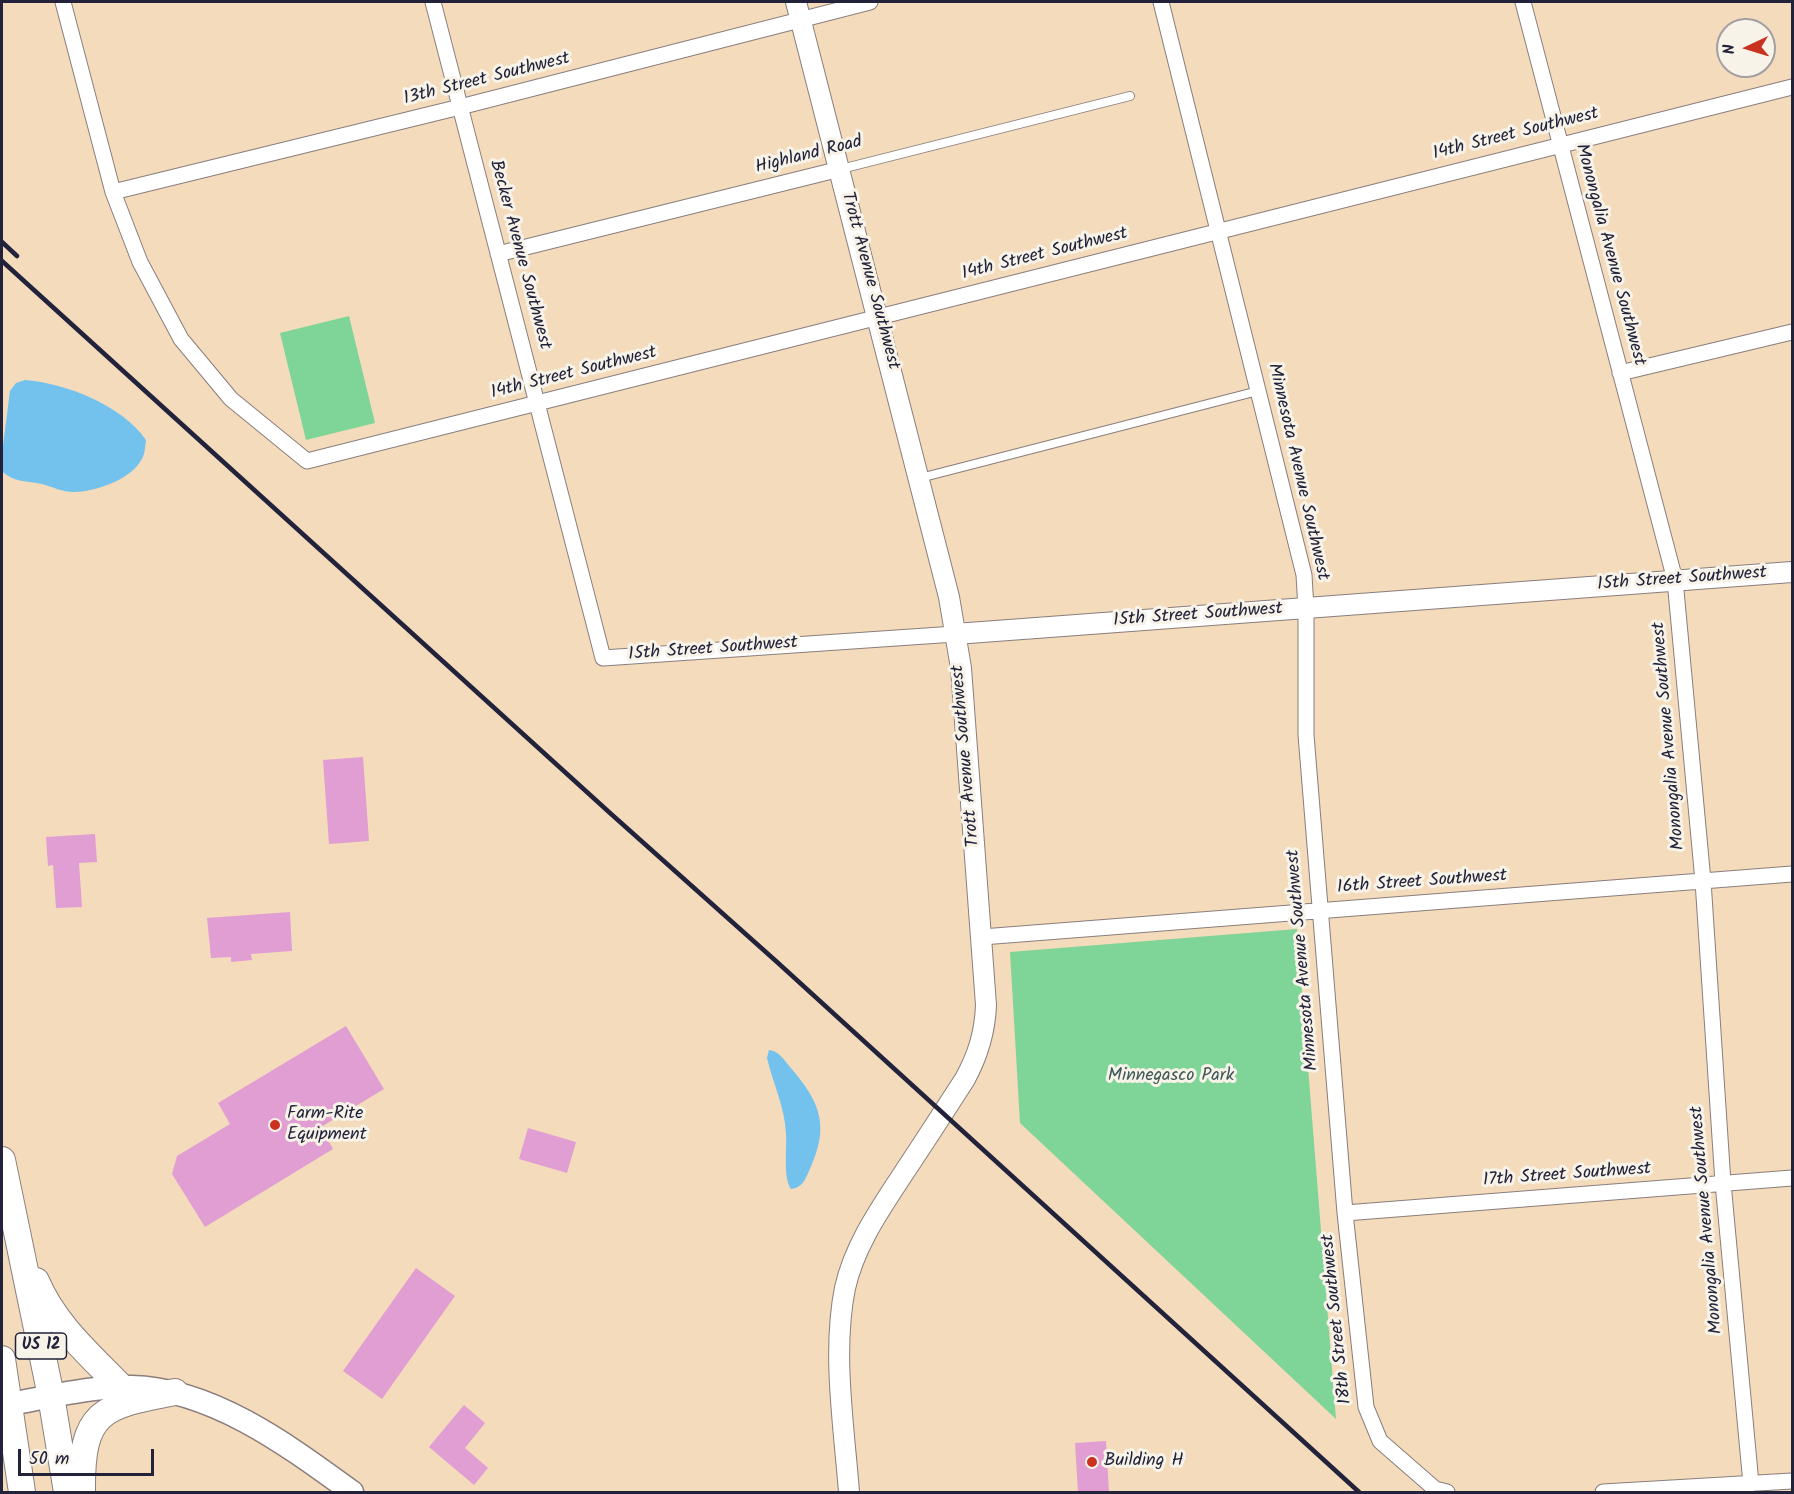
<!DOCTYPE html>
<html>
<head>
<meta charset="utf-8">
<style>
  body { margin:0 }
  #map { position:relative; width:1794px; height:1494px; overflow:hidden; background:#f3dbbc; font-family:Kalam,sans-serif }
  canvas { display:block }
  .frame { position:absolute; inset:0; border:3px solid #22223b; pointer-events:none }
  .north { position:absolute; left:1716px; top:18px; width:60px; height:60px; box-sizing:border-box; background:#f7f3e8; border:2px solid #a29fa3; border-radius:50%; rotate:266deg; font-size:16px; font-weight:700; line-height:24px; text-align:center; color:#22223b }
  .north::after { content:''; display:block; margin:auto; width:21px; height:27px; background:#c8321e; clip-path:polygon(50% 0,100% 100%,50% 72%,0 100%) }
  .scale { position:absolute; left:18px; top:1449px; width:136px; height:27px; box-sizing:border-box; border:3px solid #22223b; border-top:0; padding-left:8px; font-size:18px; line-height:21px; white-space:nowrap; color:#22223b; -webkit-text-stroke:4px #f7f3e8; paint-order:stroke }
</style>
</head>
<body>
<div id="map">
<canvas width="1794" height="1494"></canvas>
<div class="frame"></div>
<div class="north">N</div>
<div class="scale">50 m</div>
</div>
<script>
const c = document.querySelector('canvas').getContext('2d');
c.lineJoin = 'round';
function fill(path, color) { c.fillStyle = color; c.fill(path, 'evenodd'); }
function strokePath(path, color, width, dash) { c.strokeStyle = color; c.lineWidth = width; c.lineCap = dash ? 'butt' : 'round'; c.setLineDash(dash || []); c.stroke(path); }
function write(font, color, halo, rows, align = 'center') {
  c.font = font + ' Kalam,sans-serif'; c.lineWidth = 6; c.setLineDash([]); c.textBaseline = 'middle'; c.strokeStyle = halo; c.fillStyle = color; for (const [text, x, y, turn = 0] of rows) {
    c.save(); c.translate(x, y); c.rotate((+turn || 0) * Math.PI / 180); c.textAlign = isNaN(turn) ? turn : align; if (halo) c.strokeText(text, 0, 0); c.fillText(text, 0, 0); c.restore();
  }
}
fill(new Path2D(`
  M349,316l26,107 -69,17 -26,-107z
  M1297,929l39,490 -316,-296 -10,-171z`), '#7fd498');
fill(new Path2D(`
  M25,380c40,3 97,25 121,60 -1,7 -1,16 -6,22 -11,18 -46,30 -66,30 -12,0 -21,-5 -32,-8 -14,-3 -29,-2 -39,-12l-1,-19 8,-62 6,-8z
  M769,1050c10,1 15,10 21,17 31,36 40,59 19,104 -4,9 -7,17 -18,18 -8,-11 -4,-41 -5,-55 -1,-27 -13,-50 -19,-76z`), '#73c2ee');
fill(new Path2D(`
  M363,757l6,84 -40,3 -6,-84z
  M95,834l2,28 -18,1 3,44 -26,1 -3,-43 -5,1 -2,-29z
  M290,912l2,39 -41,3 1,6 -21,2v-5l-20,1 -4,-40z
  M346,1026l38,63 -63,38 12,22 -128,78 -33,-53 5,-18 53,-32 -12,-21z
  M528,1128l48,14 -9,31 -48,-14z
  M416,1268l39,28 -73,103 -39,-28z
  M464,1405l21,18 -20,25 23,20 -14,17 -45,-38z
  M1106,1441l3,51h-31l-3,-49z`), '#e09ed2');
const service = new Path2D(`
  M841,169l289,-73
  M920,478l338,-87`);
const minor = new Path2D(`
  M63,2l50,190 27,70 41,77 50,60 76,62 1485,-374
  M433,2l170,656 352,-24
  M1161,2l143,573 2,34v126l39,478 21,194 14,34 55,48 12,3
  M1523,2l152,578 28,301 20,302 28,301
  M113,192l347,-85 410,-105
  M498,254l342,-85
  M1620,373l172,-41
  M982,937l810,-63
  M1345,1213l447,-35
  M1603,1492l189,-11`);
const tertiary = new Path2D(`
  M796,2l153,595 12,71 25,337c-1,28 -8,50 -21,74 -20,31 -40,62 -60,92 -24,37 -50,73 -60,117 -13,64 -1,139 4,204
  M955,634l837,-62`);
const secondary = new Path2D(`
  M10,1404c39,-7 82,-18 122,-17 81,2 158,60 220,105`);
const trunk = new Path2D(`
  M2,1160l49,236 16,96
  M36,1281c18,43 53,73 85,106
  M2,1359l20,133
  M82,1492c-1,-81 19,-86 93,-100`);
strokePath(service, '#8a7e7c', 10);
strokePath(minor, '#8a7e7c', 17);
strokePath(tertiary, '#8a7e7c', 22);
strokePath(secondary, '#8a7e7c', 25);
strokePath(trunk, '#8a7e7c', 28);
strokePath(service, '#fff', 8);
strokePath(minor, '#fff', 15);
strokePath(tertiary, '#fff', 20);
strokePath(secondary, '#fff', 22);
strokePath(trunk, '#fff', 26);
strokePath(new Path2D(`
  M2,242l15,14
  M2,261l608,552 167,149 582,530`), '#22223b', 4.5);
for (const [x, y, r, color] of [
  [275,1125,6,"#c8321e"],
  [1092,1462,6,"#c8321e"]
]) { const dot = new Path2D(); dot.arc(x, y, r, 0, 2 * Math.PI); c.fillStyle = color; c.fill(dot); strokePath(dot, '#f7f3e8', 2); }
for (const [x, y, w] of [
  [41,1346,51]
]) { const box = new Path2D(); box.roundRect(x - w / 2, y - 13, w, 26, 4.5); c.fillStyle = '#f7f3e8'; c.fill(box); strokePath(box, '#22223b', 1.5); }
write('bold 16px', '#22223b', null, [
  ["US 12",41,1346]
]);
write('18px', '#22223b', '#f7f3e8', [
  ["13th Street Southwest",487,80,-14],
  ["14th Street Southwest",1516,135,-14],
  ["Highland Road",809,156,-14],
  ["Becker Avenue Southwest",519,255,75],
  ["14th Street Southwest",1045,255,-14],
  ["Monongalia Avenue Southwest",1609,255,75],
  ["Trott Avenue Southwest",869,281,75],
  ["14th Street Southwest",574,374,-14],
  ["Minnesota Avenue Southwest",1297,472,77],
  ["15th Street Southwest",1682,580,-4],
  ["15th Street Southwest",1198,616,-4],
  ["15th Street Southwest",713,650,-4],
  ["Monongalia Avenue Southwest",1670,736,-95],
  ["Trott Avenue Southwest",967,756,-95],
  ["16th Street Southwest",1422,883,-4],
  ["Minnesota Avenue Southwest",1304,960,-95],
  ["17th Street Southwest",1567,1176,-4],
  ["Monongalia Avenue Southwest",1708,1220,-95],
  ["18th Street Southwest",1338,1319,-96]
]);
write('18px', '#3e5757', '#f7f3e8', [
  ["Minnegasco Park",1171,1077]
]);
write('18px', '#22223b', '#f7f3e8', [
  ["Farm-Rite",287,1115],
  ["Equipment",287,1136],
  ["Building H",1104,1462]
], 'left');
</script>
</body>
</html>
